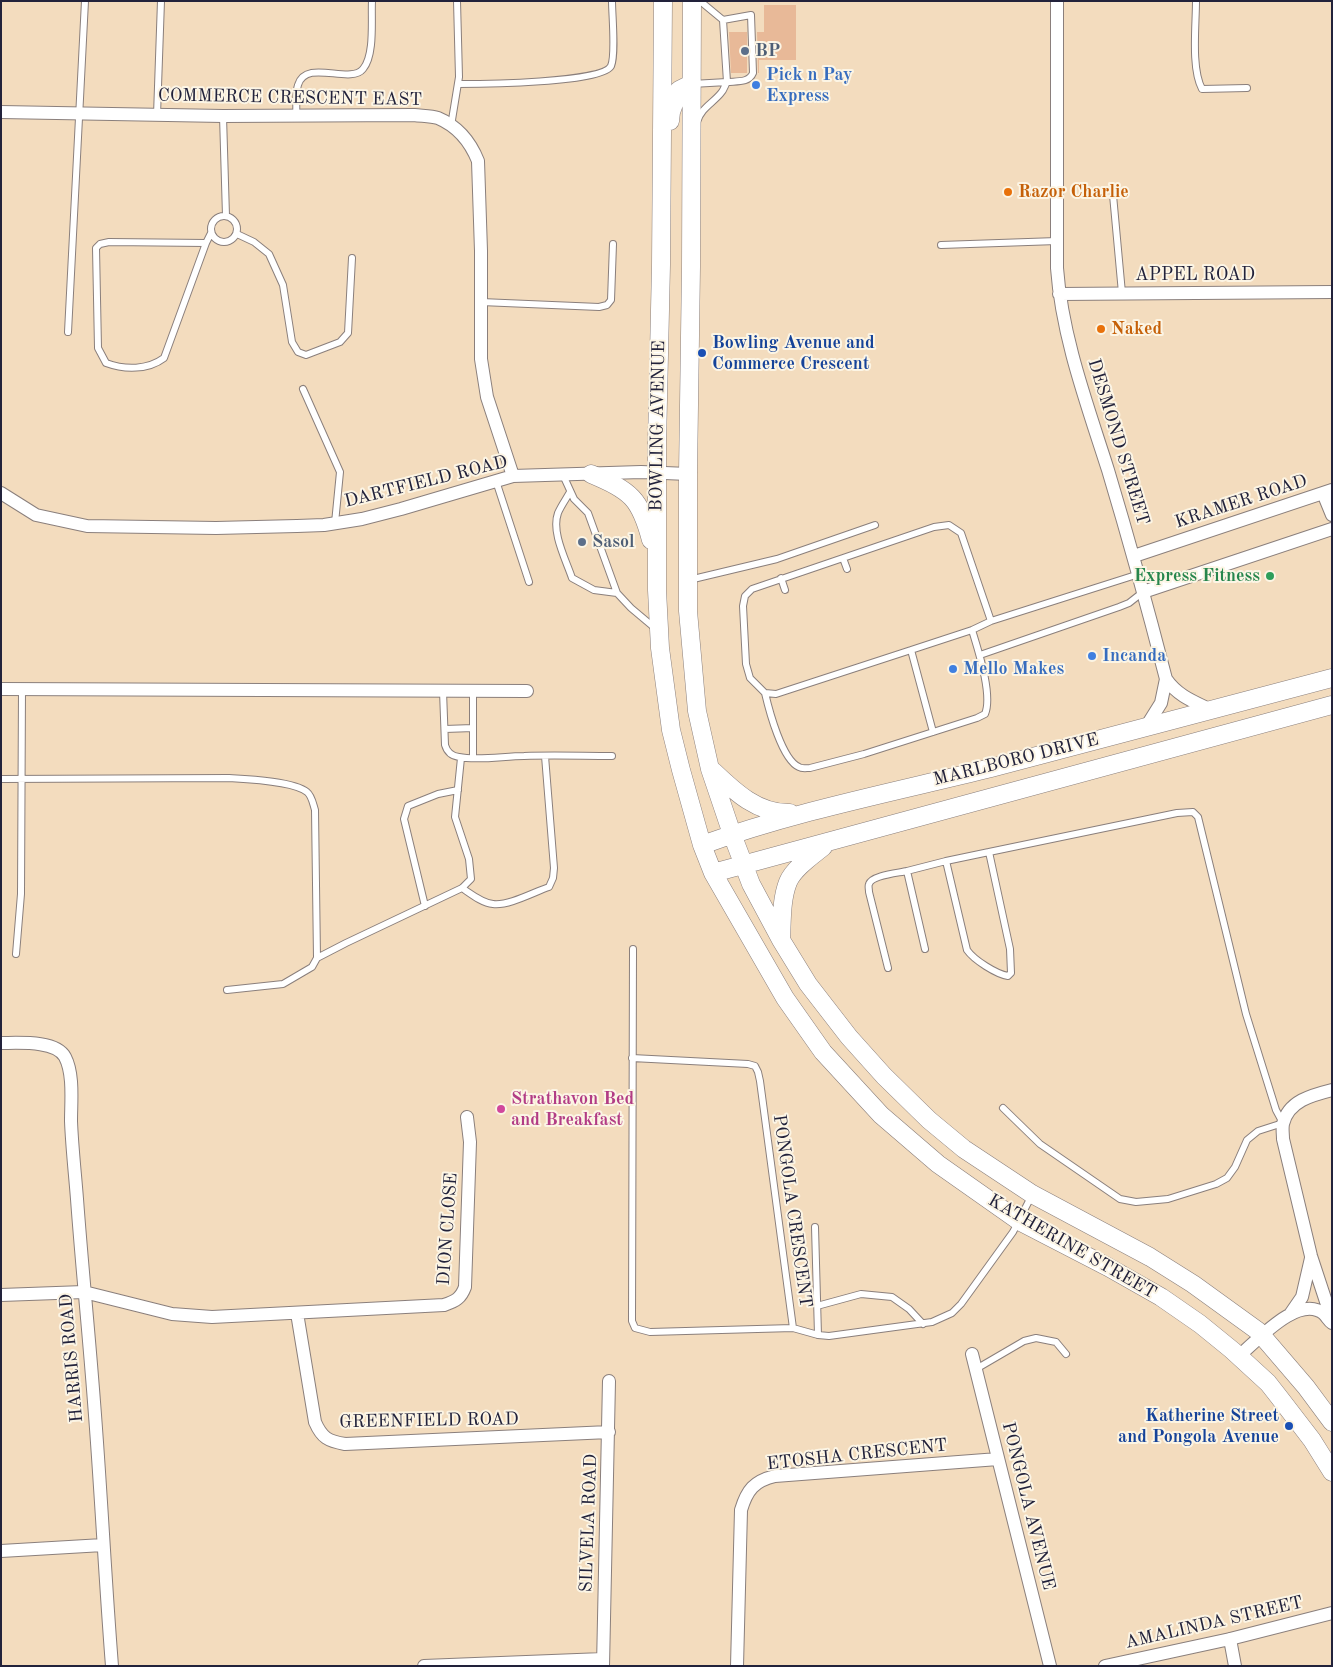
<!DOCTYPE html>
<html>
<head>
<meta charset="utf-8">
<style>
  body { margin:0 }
  #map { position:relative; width:1333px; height:1667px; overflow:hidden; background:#f3dcbe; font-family:"Old Standard TT",serif }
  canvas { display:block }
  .frame { position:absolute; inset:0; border:2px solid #22223b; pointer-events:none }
</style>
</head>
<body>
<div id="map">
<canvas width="1333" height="1667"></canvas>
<div class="frame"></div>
</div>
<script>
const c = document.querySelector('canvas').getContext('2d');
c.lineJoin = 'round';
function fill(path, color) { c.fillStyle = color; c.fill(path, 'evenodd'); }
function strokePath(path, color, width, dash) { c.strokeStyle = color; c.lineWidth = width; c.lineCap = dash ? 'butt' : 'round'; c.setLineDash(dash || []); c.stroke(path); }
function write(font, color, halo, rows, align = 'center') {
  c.font = font + ' "Old Standard TT",serif'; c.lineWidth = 4; c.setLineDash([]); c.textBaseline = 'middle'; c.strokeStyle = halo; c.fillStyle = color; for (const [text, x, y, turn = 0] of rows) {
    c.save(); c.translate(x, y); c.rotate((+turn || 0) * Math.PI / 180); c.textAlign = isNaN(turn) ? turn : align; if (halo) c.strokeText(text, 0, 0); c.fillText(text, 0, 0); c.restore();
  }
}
fill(new Path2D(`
  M764,5h32v55h-37v13h-1l-1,-41h7z
  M729,32h18v41h-16z`), '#e8b998');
const lane = new Path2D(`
  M1196,1c0,25 -5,67 6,88l45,-1
  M458,84c22,0 145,-1 153,-18 5,-11 1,-51 1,-65
  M692,84l35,-2 -4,-62
  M157,115l4,-114
  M223,116l3,100
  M296,116c1,-9 -1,-22 2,-31 8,-27 52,0 65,-16 12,-14 8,-50 9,-68
  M697,122c4,-14 16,-19 24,-29 3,-3 4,-8 6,-11 10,-1 22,1 26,-9l-2,-58 -28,5 -23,-19
  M451,126l8,-49 -2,-76
  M1113,195l9,98
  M211 229a13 13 0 1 1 26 0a13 13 0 1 1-26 0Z
  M237,234l17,8 15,12 14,31 9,57 6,10 8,3 34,-13 8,-9 4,-75
  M206,243l-97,-1 -9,2 -4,4 2,100 8,15c19,7 42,7 58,-5l42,-115 5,-10
  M941,245l116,-4
  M481,302l118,5 8,-2 4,-5 2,-56
  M68,332l17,-331
  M303,389l37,83 -5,51
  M563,475l11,24 14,14 29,80 14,15 25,21
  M496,481l33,101
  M570,492c-4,7 -9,14 -12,21 -7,19 8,47 14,65l22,12 23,3
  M843,558l4,11
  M781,578l4,12
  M689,580l88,-21 98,-34
  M911,650l-135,44 -11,-1 -15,-15 -4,-14 -3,-58 2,-10 7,-7 182,-62 15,-2 12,8 30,88
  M980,655l139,-48 10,-4 14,-11
  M443,691l2,54c2,7 6,11 14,12 18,4 46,-1 65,-1 29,-1 59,0 88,0
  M765,693c4,17 17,67 34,74 3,2 7,1 11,1l54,-14 113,-36 8,-4c8,-19 -7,-64 -13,-84
  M445,729l28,-1
  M933,732l-22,-82 61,-20 19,-9 148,-47
  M473,758v-66
  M1,779l228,-1c17,1 65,3 78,14 5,4 6,12 8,18l2,148
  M946,861l43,-9
  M462,888c9,6 20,15 31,16 16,2 41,-12 56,-17l4,-9 1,-10 -9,-112
  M425,906l-21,-87 4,-13 30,-12 20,-4
  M633,949l-1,372 3,7 15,4 143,-4
  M925,949l-18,-78 39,-10 21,89c7,10 29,24 41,26l3,-3 -1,-24 -21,-97 188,-39 16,-1 5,5 48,197 30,96 7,13 -25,8 -11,9 -12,27 -8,11 -11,6 -48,15 -32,3 -16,-3 -80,-55 -37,-36
  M16,954l5,-60 1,-205
  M888,968l-19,-76c0,-3 -1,-6 0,-8 3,-9 30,-11 38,-13
  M227,990l56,-6 29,-17 5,-9 29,-15 116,-55 9,-9 -2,-20 -14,-42 6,-59
  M632,1058l116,6 7,2 3,6 2,9 33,247 25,7 11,1 103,-14 20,-9 9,-9 52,-72 19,-37
  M815,1227l3,108
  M817,1306l44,-12 31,3 17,12 14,15
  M976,1369l48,-28 12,-3 20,4 10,12`);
const street = new Path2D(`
  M1057,1v267c5,69 30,136 51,202 21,70 40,139 58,209 11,16 26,22 43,30
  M1,112l222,4 191,-1c7,1 17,1 24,3 19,8 32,23 40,43l3,90v108l6,38 26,79
  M1059,294l273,-2
  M1,493l35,22 51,11 129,2 81,-2 27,-1 38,-6 39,-10 112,-33 128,-4 47,2
  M1323,493l9,22
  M1134,556l198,-66
  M1143,592l189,-63
  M1,689l526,2
  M1146,727l15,-24 5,-24
  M1,1043c17,0 55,-3 64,14 9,17 6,45 6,64 1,26 4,52 6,78 5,68 12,136 17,203 7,88 11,176 18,264
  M1332,1090c-20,5 -44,11 -49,34 -1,5 0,10 0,15l28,117 21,64
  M1,1295l83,-3 88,22 40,3 232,-12c12,-4 17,-7 21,-18l5,-145 -3,-25
  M297,1313l18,109c7,16 13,19 30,22l264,-12
  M1291,1313l11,-16 9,-39
  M972,1354l78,312
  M1239,1356c18,-15 60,-63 85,-42 3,3 5,7 8,9
  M1,1551l102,-6
  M1230,1639l5,27
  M424,1666l179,-7
  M603,1666l6,-285
  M737,1666l4,-156c6,-20 13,-29 34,-34l223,-17
  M1105,1666l125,-27 102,-26`);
const secondary = new Path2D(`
  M663,1l-2,264 -4,179v146l3,58 11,82 10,40 21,75 11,28 72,125 38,54 58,63 57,49 81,57 89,46 53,30 39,27 32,26 36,33 11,14 33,43 20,32
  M692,1l-1,266 -3,207v137l9,100 13,58 22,65 19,50 30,56 27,44 41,53 35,39 45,44 35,29 68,45 118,63 43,27 65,47 48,56 26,35
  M670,121l1,-9 8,-22 12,-6
  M591,474c40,17 49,24 60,66
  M713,771c22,21 45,43 77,42
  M702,845c94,-34 192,-53 289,-77 114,-29 227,-61 341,-90
  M713,873l619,-168
  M781,940c1,-19 0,-40 7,-58 6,-14 24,-26 35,-35`);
strokePath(lane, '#8a7f7c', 8);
strokePath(street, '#8a7f7c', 14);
strokePath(secondary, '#8a7f7c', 19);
strokePath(lane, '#fff', 6);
strokePath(street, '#fff', 12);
strokePath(secondary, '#fff', 18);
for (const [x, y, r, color] of [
  [745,51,5,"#5c6f8a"],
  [756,85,5,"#3f7fe0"],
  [1008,192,5,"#e8710a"],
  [1101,329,5,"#e8710a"],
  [702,353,5,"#1a4fb4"],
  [582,542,5,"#5c6f8a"],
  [1270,576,5,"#2e9e5b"],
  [1092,656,5,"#3f7fe0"],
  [953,669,5,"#3f7fe0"],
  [501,1109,5,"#d1479c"],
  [1289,1426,5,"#1a4fb4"]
]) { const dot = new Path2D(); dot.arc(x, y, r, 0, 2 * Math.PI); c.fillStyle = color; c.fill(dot); strokePath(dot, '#fcf5e5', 2); }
write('bold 18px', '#4e5e75', '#fcf5e5', [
  ["BP",755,51],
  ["Sasol",592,542]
], 'left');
write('bold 18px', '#366cbe', '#fcf5e5', [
  ["Pick n Pay",766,75],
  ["Express",766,96],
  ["Incanda",1102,656],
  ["Mello Makes",963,669]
], 'left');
write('18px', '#22223b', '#fcf5e5', [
  ["COMMERCE CRESCENT EAST",290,98,1],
  ["APPEL ROAD",1195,275],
  ["BOWLING AVENUE",658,426,-89],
  ["DESMOND STREET",1118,442,73],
  ["DARTFIELD ROAD",426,482,-14],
  ["KRAMER ROAD",1241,502,-18],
  ["MARLBORO DRIVE",1016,760,-14],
  ["PONGOLA CRESCENT",792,1211,82],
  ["DION CLOSE",448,1229,-86],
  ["KATHERINE STREET",1072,1247,30],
  ["HARRIS ROAD",72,1358,-95],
  ["GREENFIELD ROAD",429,1421,-1],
  ["ETOSHA CRESCENT",857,1455,-6],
  ["PONGOLA AVENUE",1028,1506,76],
  ["SILVELA ROAD",589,1523,-88],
  ["AMALINDA STREET",1214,1623,-13]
]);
write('bold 18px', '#c56008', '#fcf5e5', [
  ["Razor Charlie",1018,192],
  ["Naked",1111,329]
], 'left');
write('bold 18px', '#164399', '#fcf5e5', [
  ["Bowling Avenue and",712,343],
  ["Commerce Crescent",712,364],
  ["Katherine Street",1279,1416,"right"],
  ["and Pongola Avenue",1279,1437,"right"]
], 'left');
write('bold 18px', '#27864d', '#fcf5e5', [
  ["Express Fitness",1260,576]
], 'right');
write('bold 18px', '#b23c85', '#fcf5e5', [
  ["Strathavon Bed",511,1099],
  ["and Breakfast",511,1120]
], 'left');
</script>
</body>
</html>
